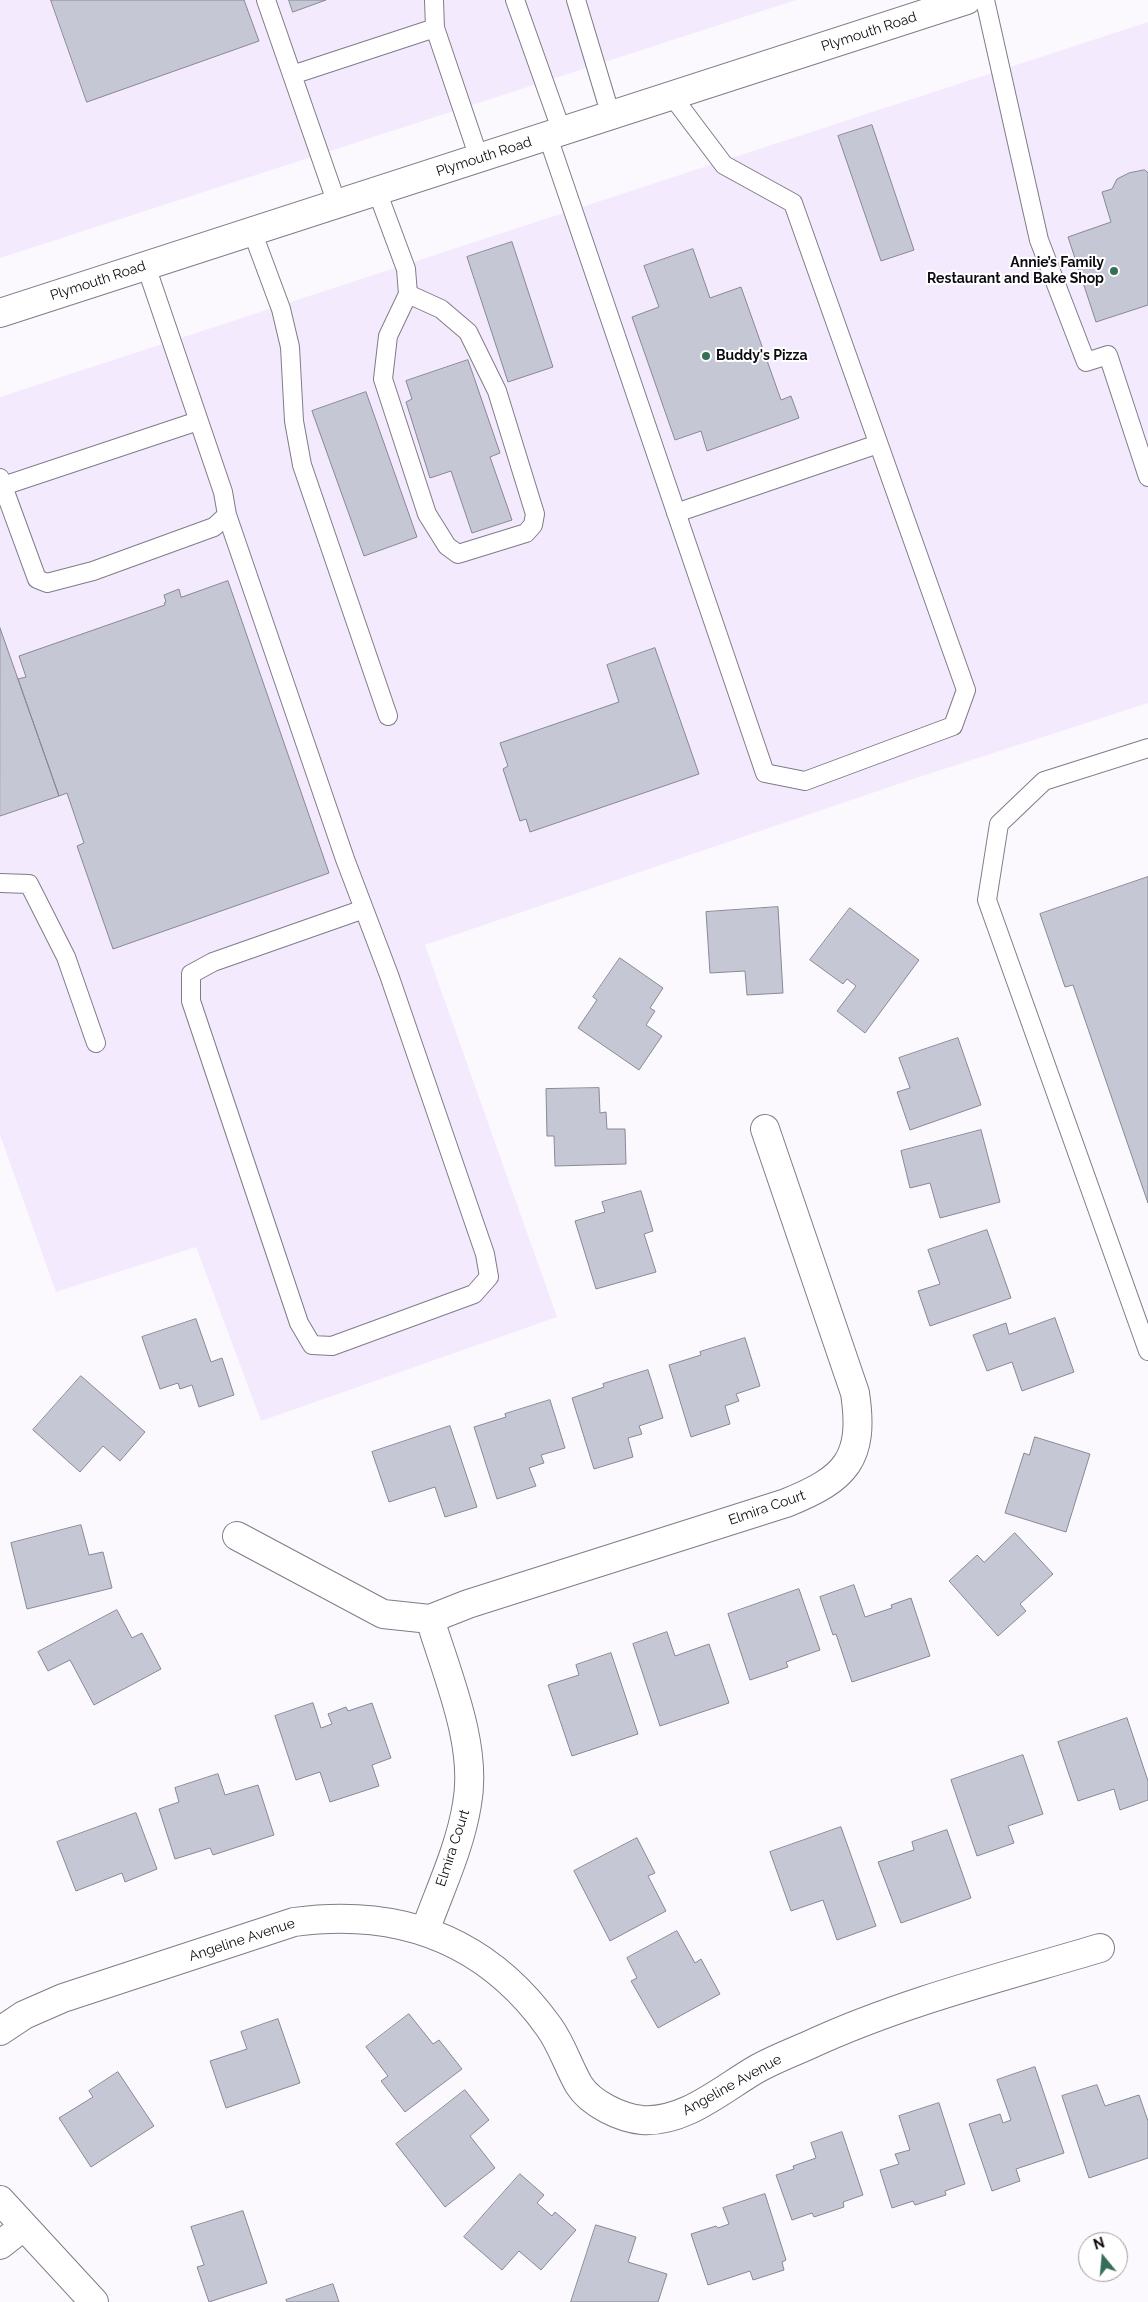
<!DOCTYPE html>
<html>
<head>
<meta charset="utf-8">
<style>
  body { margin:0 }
  #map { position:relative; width:1148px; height:2302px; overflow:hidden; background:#fbf9fe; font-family:Raleway,sans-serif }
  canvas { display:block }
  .north { position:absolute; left:1078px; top:2232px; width:50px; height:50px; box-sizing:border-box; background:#fff; border:1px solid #9e9d9f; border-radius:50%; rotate:343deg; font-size:14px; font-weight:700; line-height:20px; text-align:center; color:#0d0b0f }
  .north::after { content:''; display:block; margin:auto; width:18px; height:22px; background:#366f58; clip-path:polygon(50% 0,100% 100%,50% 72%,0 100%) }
</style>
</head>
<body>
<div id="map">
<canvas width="1148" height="2302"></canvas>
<div class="north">N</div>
</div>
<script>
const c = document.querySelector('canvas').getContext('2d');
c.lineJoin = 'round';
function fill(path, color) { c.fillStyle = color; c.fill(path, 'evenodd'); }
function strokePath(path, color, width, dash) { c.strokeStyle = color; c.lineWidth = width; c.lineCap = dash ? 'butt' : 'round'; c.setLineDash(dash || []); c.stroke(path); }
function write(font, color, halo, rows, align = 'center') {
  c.font = font + ' Raleway,sans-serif'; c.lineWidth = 4; c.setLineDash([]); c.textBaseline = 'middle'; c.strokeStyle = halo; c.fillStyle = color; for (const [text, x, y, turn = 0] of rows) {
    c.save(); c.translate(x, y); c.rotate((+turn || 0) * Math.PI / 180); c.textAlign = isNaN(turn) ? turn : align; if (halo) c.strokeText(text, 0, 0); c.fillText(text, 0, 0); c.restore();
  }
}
fill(new Path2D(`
  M0,0h796l-796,258z
  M1148,22v681l-232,75 -491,167 132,372 -296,104 -65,-174 -140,45 -56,-157v-738z`), '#f4eafe');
const building = new Path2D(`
  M51,0h193l15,41 -172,61z
  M289,0h37l-33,12z
  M872,125l42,125 -33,11 -43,-125z
  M1145,170l3,3v132l-52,17 -28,-85 43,-15 -9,-30 10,-3 5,-10 12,-6z
  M512,242l41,125 -45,15 -41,-125z
  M693,249l17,49 31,-11 40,113 10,-4 8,22 -92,33 -6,-20 -26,9 -43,-123 27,-10 -15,-41z
  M468,360l32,93 -10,4 22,63 -40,13 -21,-62 -21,7 -24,-76 6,-3 -6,-18z
  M366,392l51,145 -53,19 -52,-145z
  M228,581l101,292 -216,76 -36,-103 7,-3 -17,-50 -8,3 -41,-117 8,-2 -7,-21 146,-51 -1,-2 2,-1 -2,-7 15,-6 2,8z
  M0,628l59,168 -59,20z
  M655,648l44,126 -169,58 -4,-13 -6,2 -17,-52 5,-3 -8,-23 119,-41 -12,-37z
  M1148,877v326l-75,-218 -8,2 -25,-73z
  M778,907l5,86 -36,2 -2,-24 -35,2 -4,-61z
  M850,908l69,52 -54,73 -28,-22 19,-25 -9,-7 -4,5 -33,-24z
  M620,958l43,30 -13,20 5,3 -9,14 16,11 -23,34 -61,-42 19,-28 -4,-3z
  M958,1038l23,67 -71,25 -13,-38 13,-4 -11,-30z
  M599,1088l1,25 6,-1 1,17h18l1,35 -71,2 -1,-30h-7l-1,-47z
  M981,1130l19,72 -60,16 -10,-35 -20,5 -9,-37z
  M641,1191l12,40 -9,3 12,38 -60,17 -21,-68 30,-9 -3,-10z
  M987,1230l24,68 -81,28 -12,-35 22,-7 -12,-34z
  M1055,1318l19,54 -52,19 -10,-29 -25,9 -14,-36 33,-12 3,11z
  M196,1319l15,43 11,-4 12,37 -35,12 -7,-22 -12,4 -2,-6 -18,6 -18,-52z
  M745,1338l15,48 -24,8 3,7 -14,5 5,18 -39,13 -22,-72 32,-10 -1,-3z
  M648,1370l15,48 -24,8 3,8 -14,4 5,19 -39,12 -22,-71 32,-11 -1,-3z
  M81,1376l64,56 -25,29 -17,-15 -23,26 -47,-42z
  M550,1400l15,48 -24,7 3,8 -15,5 7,18 -39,13 -23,-72 32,-10 -1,-3z
  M450,1426l27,81 -32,10 -10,-30 -46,15 -17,-50z
  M1035,1437l55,17 -24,78 -61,-19 19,-60 5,2z
  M81,1525l8,30 14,-3 9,36 -85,21 -16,-66z
  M1015,1533l38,41 -33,30 6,7 -28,25 -49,-55 28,-26 7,7z
  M854,1585l11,32 27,-9 -1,-3 20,-7 19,58 -78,26 -16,-48 -3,1 -13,-38z
  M799,1589l21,61 -34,12 2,5 -38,13 -22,-66z
  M117,1610l15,28 10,-5 19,36 -67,36 -24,-45 -22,11 -10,-19z
  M667,1632l8,24 34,-12 20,59 -69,23 -27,-82z
  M611,1653l27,81 -66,22 -24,-71 31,-10 -3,-10z
  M313,1703l8,25 11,-4 -4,-10 18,-7 2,4 24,-8 19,55 -19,7 7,21 -49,16 -10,-30 -24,8 -21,-64z
  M1127,1718l21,63v19l-28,10 -6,-21 -36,12 -20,-59z
  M1023,1755l20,59 -35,12 6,17 -37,13 -26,-76z
  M218,1774l7,21 33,-10 16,50 -61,20 -3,-7 -35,11 -16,-50 20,-7 -4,-14z
  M136,1813l21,56 -32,13 -3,-9 -46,18 -19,-49z
  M841,1827l35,99 -39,14 -14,-40 -32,11 -21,-59z
  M947,1830l24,68 -70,25 -23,-61 36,-12 -2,-8z
  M637,1838l18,35 -7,3 18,35 -56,30 -36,-70z
  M677,1931l18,32 6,-4 19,35 -62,34 -27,-47 6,-3 -10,-20z
  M409,2014l24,30 6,-4 23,29 -57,43 -24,-31 7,-5 -22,-29z
  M278,2019l22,64 -74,25 -16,-47 37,-12 -6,-17z
  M1035,2067l29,86 -48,16 4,12 -28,10 -23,-67 31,-10 3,9 8,-3 -14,-40z
  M118,2072l36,54 -63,41 -32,-49 34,-21 -4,-6z
  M1097,2085l8,21 34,-11 9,26v37l-59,20 -27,-82z
  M465,2090l24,30 -19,16 25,32 -50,39 -49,-63z
  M939,2103l26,81 -20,7 1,4 -31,10 -2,-4 -21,7 -12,-38 19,-6 -4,-10 15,-4 -11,-34z
  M842,2132l21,63 -20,7 1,5 -30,10 -2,-4 -20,7 -16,-45 18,-6 -1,-3 23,-8 -5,-15z
  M520,2174l24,21 -7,8 15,13 3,-4 21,18 -35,40 -22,-19 -17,19 -38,-33z
  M765,2194l21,66 -4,2 2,8 -31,10 -3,-9 -42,14 -17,-51 25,-8 2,2 11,-4 -6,-16z
  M243,2211l24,72 -58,19 -12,-35 7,-2 -13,-38z
  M596,2225l40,12 -8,25 39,12 -9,28h-87z
  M333,2284l6,18h-52l-1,-2z`);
fill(building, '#c5c7d4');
strokePath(building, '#888996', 1);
const service = new Path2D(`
  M266,0l71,204
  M434,0l1,28 44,130
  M515,0l47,132
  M576,0l35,116
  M985,0l54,240 47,122 22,-7 40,122
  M292,75l143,-47
  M548,137l217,636 40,8 148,-55 13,-36 -173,-487 -69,-38 -52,-69
  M377,191l29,78 2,25 -20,42 -5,43 44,135 20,32 11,8 68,-21 7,-8 2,-11 -38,-123 -29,-59 -27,-23 -33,-15
  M252,231l29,78 9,38 4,74 8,44 86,251
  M0,478l37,101 10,4 46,-12 121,-44 13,-12 -4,-23 -77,-226
  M3,486l195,-65
  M676,513l202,-69
  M227,515l118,344 44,116 96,279 4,23 -15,17 -142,52 -20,-1 -13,-22 -108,-322v-27l22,-12 151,-53
  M1148,748l-104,33 -45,43 -12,76 161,451
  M0,883l29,1 37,73 30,86`);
const minor = new Path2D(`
  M237,1536l146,78 47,5 38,-15 318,-101c60,-24 79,-44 69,-110l-90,-264
  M425,1931c15,-42 35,-83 42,-127 11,-59 -20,-129 -37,-185
  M0,2031l24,-16 39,-17 231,-76c105,-14 192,17 255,105 13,18 19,39 30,58 12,19 42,33 63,35 42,3 79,-30 113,-50 17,-10 36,-17 54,-25 93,-43 194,-68 291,-97
  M0,2200l94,102
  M0,2245l23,-18`);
const secondary = new Path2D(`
  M0,313l967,-313`);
strokePath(service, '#807b86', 20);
strokePath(minor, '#807b86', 30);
strokePath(secondary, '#807b86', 30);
strokePath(service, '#fff', 18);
strokePath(minor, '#fff', 28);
strokePath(secondary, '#fff', 28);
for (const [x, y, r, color] of [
  [1114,271,5,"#366f58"],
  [706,356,5,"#366f58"]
]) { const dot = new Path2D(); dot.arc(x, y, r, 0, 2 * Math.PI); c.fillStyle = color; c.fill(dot); strokePath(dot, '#fff', 2); }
write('14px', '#0d0b0f', '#fff', [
  ["Plymouth Road",869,32,-18],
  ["Plymouth Road",484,157,-18],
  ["Plymouth Road",98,281,-18],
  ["Elmira Court",767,1508,-19],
  ["Elmira Court",453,1848,-72],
  ["Angeline Avenue",242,1940,-18],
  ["Angeline Avenue",732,2085,-29]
]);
write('bold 14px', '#0d0b0f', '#fff', [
  ["Annie’s Family",1104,263],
  ["Restaurant and Bake Shop",1104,279],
  ["Buddy's Pizza",716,356,"left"]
], 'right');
</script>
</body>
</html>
